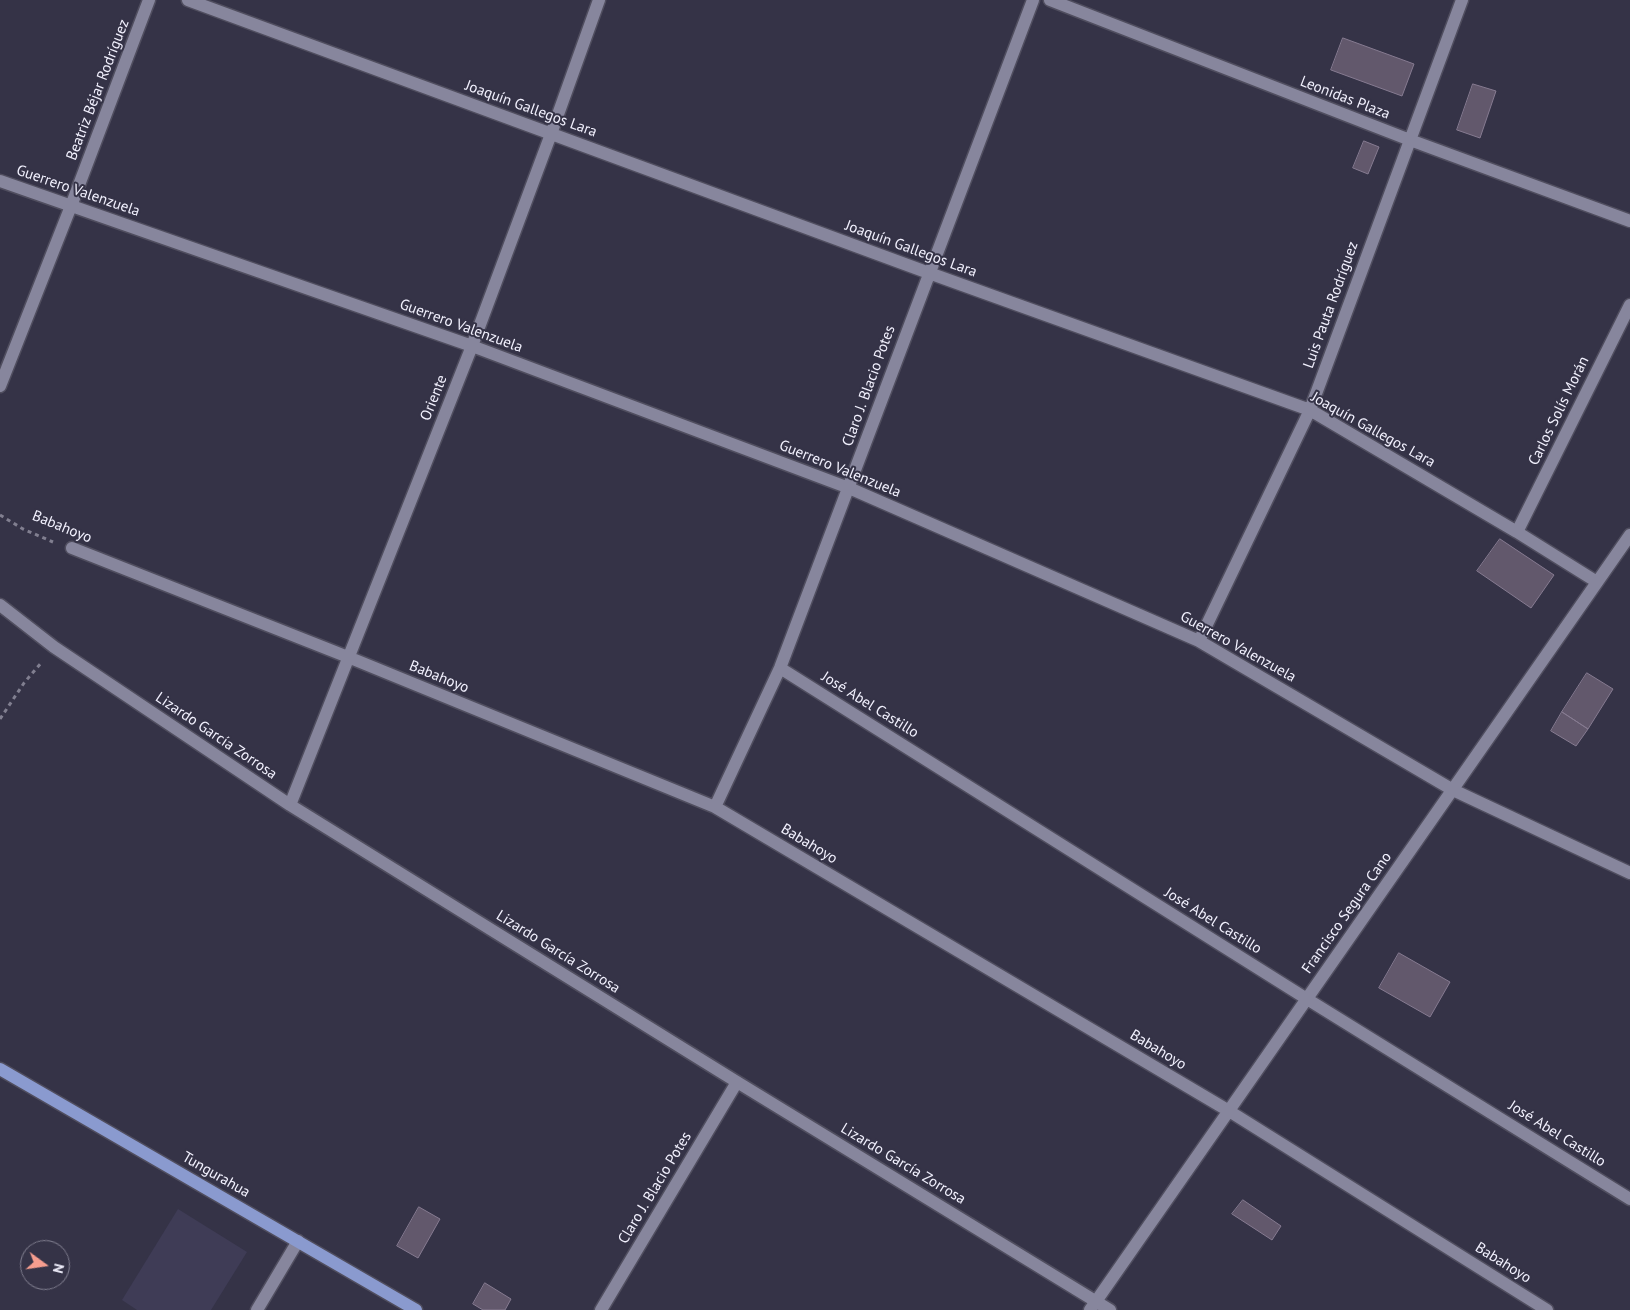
<!DOCTYPE html>
<html>
<head>
<meta charset="utf-8">
<style>
  body { margin:0 }
  #map { position:relative; width:1630px; height:1310px; overflow:hidden; background:#353347; font-family:"PT Sans",sans-serif }
  canvas { display:block }
  .north { position:absolute; left:20px; top:1240px; width:50px; height:50px; box-sizing:border-box; background:#353347; border:1px solid #817f90; border-radius:50%; rotate:104deg; font-size:14px; font-weight:700; line-height:20px; text-align:center; color:#f2f1fe }
  .north::after { content:''; display:block; margin:auto; width:18px; height:22px; background:#f59d8f; clip-path:polygon(50% 0,100% 100%,50% 72%,0 100%) }
</style>
</head>
<body>
<div id="map">
<canvas width="1630" height="1310"></canvas>
<div class="north">N</div>
</div>
<script>
const c = document.querySelector('canvas').getContext('2d');
c.lineJoin = 'round';
function fill(path, color) { c.fillStyle = color; c.fill(path, 'evenodd'); }
function strokePath(path, color, width, dash) { c.strokeStyle = color; c.lineWidth = width; c.lineCap = dash ? 'butt' : 'round'; c.setLineDash(dash || []); c.stroke(path); }
function write(font, color, halo, rows, align = 'center') {
  c.font = font + ' "PT Sans",sans-serif'; c.lineWidth = 4; c.setLineDash([]); c.textBaseline = 'middle'; c.strokeStyle = halo; c.fillStyle = color; for (const [text, x, y, turn = 0] of rows) {
    c.save(); c.translate(x, y); c.rotate((+turn || 0) * Math.PI / 180); c.textAlign = isNaN(turn) ? turn : align; if (halo) c.strokeText(text, 0, 0); c.fillText(text, 0, 0); c.restore();
  }
}
fill(new Path2D(`
  M178,1209l69,43 -36,58h-74l-15,-10z`), '#3f3c56');
const building = new Path2D(`
  M1343,38l71,26 -12,32 -71,-26z
  M1473,84l23,7 -16,47 -23,-8z
  M1364,141l15,6 -11,27 -15,-6z
  M1500,539l54,36 -23,33 -54,-37z
  M1587,673l26,16 -25,40 -26,-17z
  M1562,712l26,17 -12,17 -25,-15z
  M1399,953l51,29 -20,35 -51,-29z
  M1243,1200l38,26 -9,14 -40,-26z
  M419,1207l21,12 -22,39 -21,-12z
  M485,1283l26,16 -6,11h-22l-10,-6z`);
fill(building, '#62586c');
strokePath(building, '#867b91', 1);
const minor = new Path2D(`
  M188,0l741,273 381,137 207,122 80,50
  M1050,0l360,140 220,81
  M0,181l472,165 377,142 350,153 254,149 177,83
  M0,386l71,-180 78,-206
  M1517,532l113,-227
  M72,548l276,109 367,150 514,304 318,199
  M0,605l54,42 236,158 447,277 373,228
  M1199,641l111,-231 152,-410
  M780,668l527,331 323,200
  M290,805l182,-459 79,-212 48,-134
  M715,807l65,-139 253,-668
  M257,1310l41,-69
  M601,1310l136,-228
  M1090,1310l540,-775`);
const major = new Path2D(`
  M0,1069l416,241`);
strokePath(minor, '#504e5f', 15);
strokePath(major, '#504e5f', 15);
strokePath(new Path2D(`
  M0,515l23,14 30,13
  M0,719l24,-36 17,-20`), '#817f90', 3, [4, 4]);
strokePath(minor, '#87869d', 12);
strokePath(major, '#8a9acf', 12);
write('15px', '#f2f1fe', '#353347', [
  ["Beatriz Béjar Rodríguez",98,90,-69],
  ["Leonidas Plaza",1345,98,21],
  ["Joaquín Gallegos Lara",531,109,20],
  ["Guerrero Valenzuela",78,191,19],
  ["Joaquín Gallegos Lara",911,249,20],
  ["Luis Pauta Rodríguez",1331,305,-70],
  ["Guerrero Valenzuela",461,326,20],
  ["Claro J. Blacio Potes",869,386,-70],
  ["Oriente",434,398,-68],
  ["Carlos Solís Morán",1559,411,-64],
  ["Joaquín Gallegos Lara",1373,430,29],
  ["Guerrero Valenzuela",840,469,22],
  ["Babahoyo",62,527,22],
  ["Guerrero Valenzuela",1238,647,29],
  ["Babahoyo",439,677,22],
  ["José Abel Castillo",870,705,32],
  ["Lizardo García Zorrosa",216,736,34],
  ["Babahoyo",809,844,31],
  ["Francisco Segura Cano",1347,913,-55],
  ["José Abel Castillo",1213,921,32],
  ["Lizardo García Zorrosa",558,952,32],
  ["Babahoyo",1158,1050,31],
  ["José Abel Castillo",1557,1134,32],
  ["Lizardo García Zorrosa",903,1164,31],
  ["Tungurahua",216,1175,30],
  ["Claro J. Blacio Potes",655,1188,-59],
  ["Babahoyo",1503,1263,32]
]);
</script>
</body>
</html>
